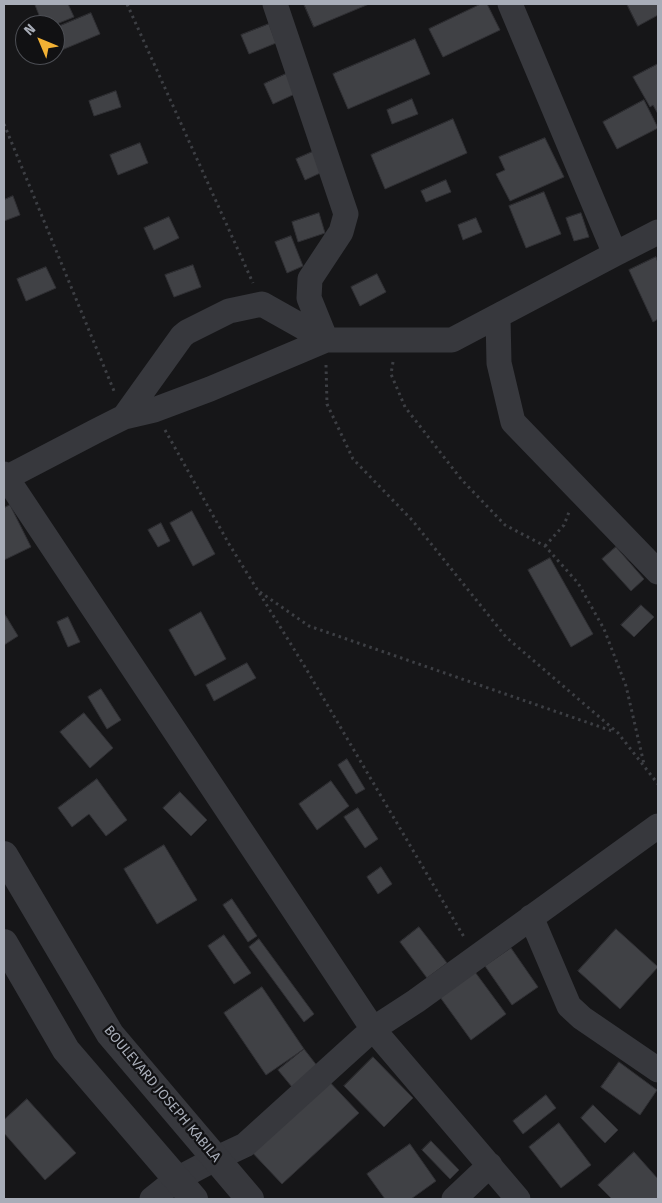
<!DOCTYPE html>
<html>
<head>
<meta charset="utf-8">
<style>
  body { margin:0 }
  #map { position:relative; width:662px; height:1203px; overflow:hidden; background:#161618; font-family:"Fira Sans",sans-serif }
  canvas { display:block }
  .frame { position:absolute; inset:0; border:5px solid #a8adb8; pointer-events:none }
  .north { position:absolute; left:15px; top:15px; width:50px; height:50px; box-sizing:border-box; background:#111113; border:1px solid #4d4f55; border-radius:50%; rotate:315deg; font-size:14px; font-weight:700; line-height:20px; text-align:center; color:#a8adb8 }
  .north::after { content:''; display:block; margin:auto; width:18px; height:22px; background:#f2b134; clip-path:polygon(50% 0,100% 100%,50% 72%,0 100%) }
</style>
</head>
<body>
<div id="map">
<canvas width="662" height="1203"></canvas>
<div class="frame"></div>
<div class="north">N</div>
</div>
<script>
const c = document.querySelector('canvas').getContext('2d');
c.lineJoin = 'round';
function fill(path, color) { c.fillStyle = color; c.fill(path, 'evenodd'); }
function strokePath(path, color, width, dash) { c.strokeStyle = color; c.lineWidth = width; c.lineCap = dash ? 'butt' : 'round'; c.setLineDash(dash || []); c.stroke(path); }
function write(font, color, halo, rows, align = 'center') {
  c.font = font + ' "Fira Sans",sans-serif'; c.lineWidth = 4.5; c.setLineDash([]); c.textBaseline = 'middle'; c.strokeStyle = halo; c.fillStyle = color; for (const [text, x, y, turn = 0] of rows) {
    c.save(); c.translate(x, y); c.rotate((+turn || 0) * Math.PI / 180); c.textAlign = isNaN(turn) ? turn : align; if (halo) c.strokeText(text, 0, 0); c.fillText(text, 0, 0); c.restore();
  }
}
const building = new Path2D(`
  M39,4h29l6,13 -20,8h-11l-8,-20z
  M304,4h65l-55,23z
  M481,4h6l13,26 -57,27 -14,-28z
  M627,4h31v11l-20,11z
  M91,13l9,21 -43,18 -2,-4v-20z
  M269,24l7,19 -27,11 -8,-19z
  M415,39l15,35 -82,35 -15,-35z
  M658,64v50l-5,-9 -3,2 -17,-30z
  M288,73l9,20 -24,11 -9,-20z
  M116,91l5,16 -27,9 -5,-15z
  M412,99l6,15 -26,10 -5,-14z
  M644,100l14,28 -41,21 -14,-27z
  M453,119l14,34 -82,36 -14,-34z
  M545,138l19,39 -54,24 -14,-27 9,-4 -6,-13z
  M140,143l8,20 -30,12 -8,-20z
  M319,149l10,20 -24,11 -9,-21z
  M446,180l5,12 -25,10 -5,-11z
  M544,192l17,42 -35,14 -17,-42z
  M13,196l7,19 -16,6v-21z
  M319,213l6,20 -27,9 -6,-20z
  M581,213l8,24 -15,4 -8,-23z
  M169,217l10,21 -25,12 -10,-22z
  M476,218l6,14 -19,8 -5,-15z
  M291,236l12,30 -16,7 -12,-31z
  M656,257l2,6v56l-5,3 -24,-52z
  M193,265l8,22 -27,10 -9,-22z
  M46,267l10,21 -30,13 -9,-22z
  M377,274l9,18 -26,14 -9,-19z
  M10,505l21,42 -27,13v-52z
  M192,511l23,43 -22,12 -23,-43z
  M161,523l9,18 -12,6 -10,-17z
  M616,547l28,32 -13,12 -29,-32z
  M550,558l43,76 -22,13 -43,-77z
  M641,605l13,12 -20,20 -13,-12z
  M201,612l25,47 -31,17 -26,-46z
  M4,613l14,23 -14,9z
  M68,617l12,25 -12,5 -11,-25z
  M247,663l9,15 -42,23 -8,-16z
  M101,689l20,31 -14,9 -19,-32z
  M84,713l29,35 -23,20 -30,-36z
  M347,759l18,30 -9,5 -18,-29z
  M97,779l30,41 -21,16 -17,-22 -17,13 -14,-19z
  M331,781l18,25 -32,24 -18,-26z
  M180,792l27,28 -16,16 -28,-28z
  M358,808l20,31 -13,9 -21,-31z
  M164,845l33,55 -40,24 -33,-55z
  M381,867l11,17 -14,10 -11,-17z
  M232,899l25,37 -9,6 -25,-37z
  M419,927l28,36 -20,15 -27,-36z
  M616,929l42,38 -38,42 -42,-38z
  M224,935l27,38 -17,11 -26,-38z
  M259,939l55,75 -10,8 -55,-75z
  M511,948l27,39 -26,18 -27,-39z
  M475,972l31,42 -35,26 -31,-43z
  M262,987l42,62 -38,26 -42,-62z
  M304,1049l14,18 -26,20 -14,-17z
  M373,1057l40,41 -29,29 -40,-41z
  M619,1062l38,28 -17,25 -39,-28z
  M324,1076l35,37 -77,71 -34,-36z
  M546,1095l10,13 -33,26 -10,-13z
  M27,1099l49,54 -31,27 -41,-47v-13z
  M593,1105l25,25 -13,13 -24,-25z
  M559,1123l32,42 -30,23 -32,-41z
  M431,1141l28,29 -9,9 -28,-29z
  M410,1144l26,37 -25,18h-26l-18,-25z
  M634,1152l24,27v20h-46l-14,-14z`);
fill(building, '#404145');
strokePath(building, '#303034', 1);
strokePath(new Path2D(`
  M127,4l126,279
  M4,124l110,267
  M393,362l-2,12 14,33 56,72 44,46 40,21 33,37 26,46 22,57 18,78
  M326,365l1,39 26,55 59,61 94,117 112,96 40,51
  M165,430l64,114 76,123 159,270
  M545,546l19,-21 5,-13
  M260,592l49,34 306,106`), '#3d3f44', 3, [2.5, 4]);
strokePath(new Path2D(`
  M275,4l71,210 -5,18 -31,47 -1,19 17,42
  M510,4l105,250
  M498,317l1,46 14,59 145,150
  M124,417l58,-81 5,-4 42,-21 33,-7 64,36
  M4,474l369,555 145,170
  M4,479l92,-48 28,-14 30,-7 56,-21 116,-49h126l163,-86 43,-22
  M531,917l38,89 13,12 76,52
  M152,1199l25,-20 38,-20 30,-14 128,-116 43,-28 242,-175
  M454,1199l36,-34`), '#37383d', 25);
strokePath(new Path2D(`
  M4,855l106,179 140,165
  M4,943l62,107 128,149`), '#37383d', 28);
write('14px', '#a8adb8', '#111113', [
  ["BOULEVARD JOSEPH KABILA",162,1094,50]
]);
</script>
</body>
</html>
